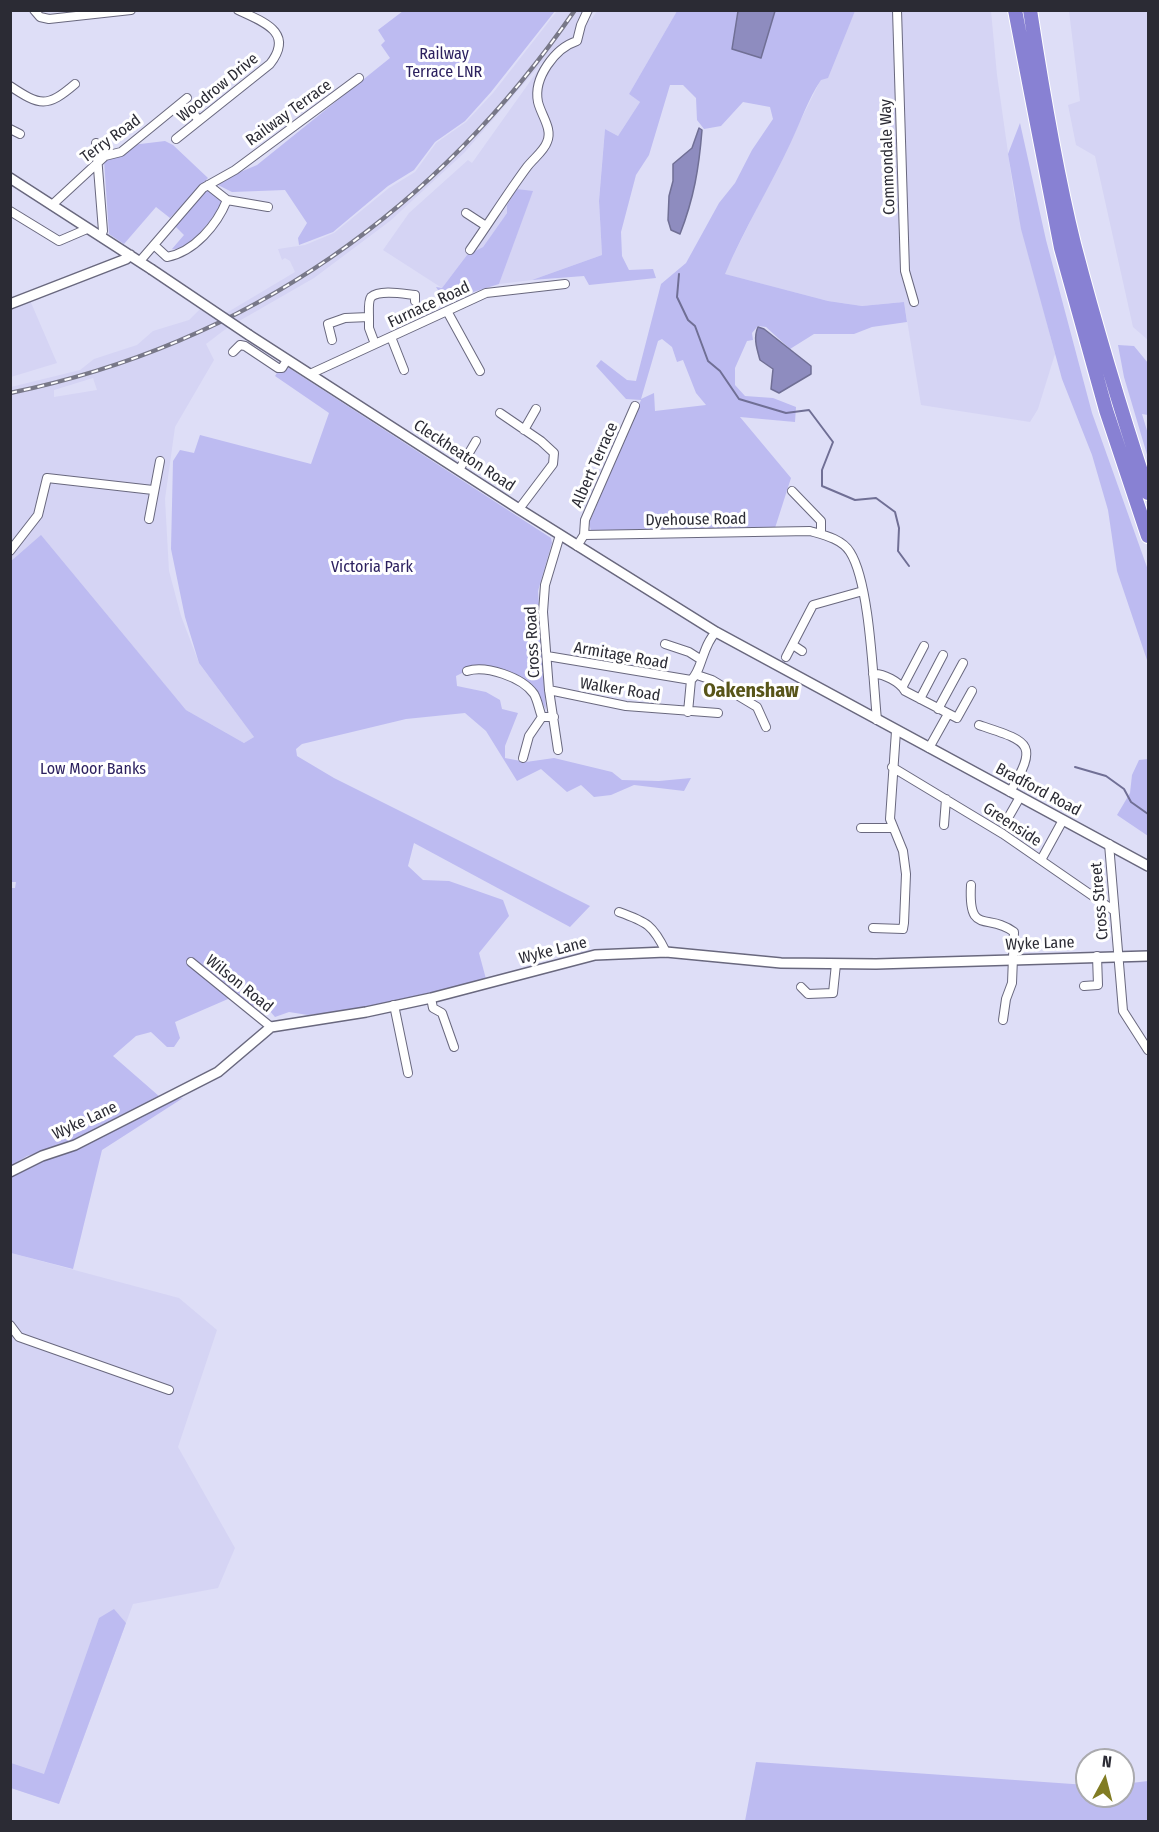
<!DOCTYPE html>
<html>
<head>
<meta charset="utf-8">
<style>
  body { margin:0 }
  #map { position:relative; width:1159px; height:1832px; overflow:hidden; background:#dedef7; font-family:"Fira Sans Condensed",sans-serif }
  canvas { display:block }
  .frame { position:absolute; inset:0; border:12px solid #2b2b34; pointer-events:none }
  .north { position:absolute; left:1075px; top:1748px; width:60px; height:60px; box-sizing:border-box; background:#fff; border:2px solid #aaaaae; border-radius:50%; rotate:7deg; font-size:16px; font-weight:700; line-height:24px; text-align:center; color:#2b2b34 }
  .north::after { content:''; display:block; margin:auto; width:21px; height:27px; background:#817c23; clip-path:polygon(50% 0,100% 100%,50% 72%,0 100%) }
</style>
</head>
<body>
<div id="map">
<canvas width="1159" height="1832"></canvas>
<div class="frame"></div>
<div class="north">N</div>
</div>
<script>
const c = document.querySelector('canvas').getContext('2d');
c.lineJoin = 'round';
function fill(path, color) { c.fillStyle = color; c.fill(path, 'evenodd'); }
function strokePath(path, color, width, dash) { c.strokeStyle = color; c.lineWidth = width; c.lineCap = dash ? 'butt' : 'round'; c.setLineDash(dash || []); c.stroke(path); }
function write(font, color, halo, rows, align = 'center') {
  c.font = font + ' "Fira Sans Condensed",sans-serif'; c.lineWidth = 6; c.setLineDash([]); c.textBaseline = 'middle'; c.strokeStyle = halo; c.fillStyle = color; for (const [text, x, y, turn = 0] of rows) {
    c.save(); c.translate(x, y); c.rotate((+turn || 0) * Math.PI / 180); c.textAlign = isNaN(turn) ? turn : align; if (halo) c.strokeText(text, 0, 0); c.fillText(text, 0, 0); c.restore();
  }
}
fill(new Path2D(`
  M557,11h27l-8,12 15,-3 6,-9h80l-48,83 11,8 -22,34 -13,-7 -6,72 3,54 -70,25 -33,4 33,-92 -14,-3 -11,16v8l-24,34 -16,8 -25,33 -59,-38 26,-37 59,-53 4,3 79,-111 -87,101 -74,68 -76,57 -87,50 -21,16 8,16 -39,67 -10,72 4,72 12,45 18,47 55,74 -10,6 -58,-33 -54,-64 -121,-85v-174l69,-17 14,-11 43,-14 16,-14 36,-11 11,-11 12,8 16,-5 67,-40 -5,-11 -5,-3 -3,2 -4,-11 27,-4 29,-12 55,-45 26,-16 21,-29 30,-21 27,-29zM93,378l4,12 -43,7v-7z
  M855,11h136l6,64 17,120 41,159 -17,55 -8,13 -109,-17 -17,-103 -42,4 -34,-5 -104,-27z
  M1069,11h79v329l-15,-13 -38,-171 -19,-11 -8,-40 12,-4z
  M29,298l28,65 -46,14 -1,-71z
  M11,1253l168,45 38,32 -39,117 57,101 -17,40 -85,16 -74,200 -48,-16z`), '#d5d4f4');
fill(new Path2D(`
  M403,11h152l-64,81 -26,29 -30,21 -21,28 -26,16 -55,46 -34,13 -1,-7 9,-15 -22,-33 -53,2 -18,-9 43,-18 133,-107 -9,-13 4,-4 -7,-11z
  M677,11h61l-5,38 28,9 14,-47h80l-27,67 -7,2c-13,19 -20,41 -30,62 -21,45 -47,87 -66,132l103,27 34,5 42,-4 3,20 -35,5 -18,7h-40l-24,15 -24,-22 -8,-1 -6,7 1,7 -6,1 -12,27v17l10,11 28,2 23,9 -1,15 -55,-5 51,61 -16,50 -184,3 -2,-8 52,-123 -15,-1 -30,-33 5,-6 26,20 9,1 25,-97 25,-21 33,-60 16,-20 17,-33 21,-31 -3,-12 -27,-5 -22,24 -17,3 -7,-9 -1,-22 -13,-13h-13l-21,70 -13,20 -15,57 1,24 7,14 24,-1 3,9 -67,7 -5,-9 -52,4 70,-25 -3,-54 6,-72 13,7 22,-34 -11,-8zM662,339l10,8 5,15 6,-2 13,33 10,12 -51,6 -1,-18 -13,6 17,-58z
  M1020,123l26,117 46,173 56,157v93l-31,-92 -9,-61 -16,-55 -30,-76 -41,-150 -13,-75z
  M165,141l8,4 35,33 -38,40 -14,-11 -32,37 -15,-10 -5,-74 28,-15z
  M209,188l13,13c-5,14 -34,51 -50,48l12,-14 -9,-9z
  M517,189l16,2 -34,93 -54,17 -9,-14 6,1 25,-33 16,-8 24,-34v-8z
  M1118,345l16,1 14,17v52l-6,-1 6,20v24l-24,-81z
  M289,368l262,170 1,5 -14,48 8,119c-15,-34 -33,-39 -68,-45l-22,11 1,10 29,6 14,8 2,9 16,4 -13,33v12l21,4 28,-4 58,14 10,8 37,1 32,-3 -7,13 -50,-6 -23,10 -17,2 -13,-12 -14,7 -26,-23 -24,12 -31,-50 -21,-18 -59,6 -104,25 -6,5 1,7 37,22 256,128 -20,21 -156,-84 -6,23 15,14 26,1 54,19 6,16 -30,37 7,26 -32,10 -98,21 -48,5 -19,-3 -14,5 -6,-7 -41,-11 -53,23 5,16 -6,9h-7l-16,-15 -15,4 -23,20 47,41 42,-23 -42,28 23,-4 -81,52 -29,119 -62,-16v-81l31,-20 -15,4 -16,10 -1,-278h5l1,-6h-6v-320l31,-27 145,175 58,33 10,-6 -55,-74 -14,-46 -14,-68 2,-88 7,-11 14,3 6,-18 111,29 18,-51 -54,-37 4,-6z
  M1148,759v77l-31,-21 13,-22 2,-18 7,-15z
  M114,1609l12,14 -67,181 -48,-16v-25l33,11 55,-156z
  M756,1762l331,23v11h36v-12l25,-3v40h-403z`), '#bdbbf1');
const water = new Path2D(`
  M738,11h37l-14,47 -29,-9z
  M699,128l3,2c-3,38 -8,68 -22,104l-9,-4 -3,-10 1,-24 4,-15v-17l19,-16z
  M758,327l6,2 47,37v8l-32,19 -8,-4 2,-20 -13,-9c-3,-11 -7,-22 -2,-33z`);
fill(water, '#8e8cbf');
strokePath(water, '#706f95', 1.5);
strokePath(new Path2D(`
  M679,274l-2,23 11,23 7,6 13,35 12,10 19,28 47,14 23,-3 24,32 -11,28v16l33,14 21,-2 19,14 4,16 -1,23 11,15
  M1075,767l31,9 18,13 7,13 17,12`), '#706f95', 2);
const minor = new Path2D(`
  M34,10l6,7 9,2 82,-9
  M897,10l8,261 9,31
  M10,86c30,20 37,22 65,-2
  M188,108l11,12
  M10,129l10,5
  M176,139l94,-75c25,-32 -7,-42 -32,-54
  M96,143l7,88 -2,5
  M208,185l19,15 41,7
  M52,205l53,-49 16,-4 66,-54
  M10,211l49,30 28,-12
  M466,213l20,13
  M154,245l13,12c27,-5 50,-32 60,-57
  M470,250c19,-27 37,-56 57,-83 6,-8 17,-16 20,-25 6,-13 -6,-27 -9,-40 -5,-24 17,-54 39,-61l4,-16 7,-15
  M140,261l63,-73 32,-18 124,-92
  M447,311l33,60
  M369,317c0,-5 -1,-16 2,-20 9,-8 33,-3 44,-2v6
  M391,337l13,33
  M332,340l-4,-16 17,-6 24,-1v11l6,16
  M233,352l7,-7 5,1 33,22h4l5,-8
  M310,374l176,-81 79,-9
  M500,413l41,28 13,12 -1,11 -34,45
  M524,430l12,-21
  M459,470l17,-29
  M792,491l29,30v13
  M149,519l11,-58
  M584,535l1,-15 50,-114
  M577,546l7,-11 226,-4c14,4 32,8 40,21 20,31 23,128 27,168
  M10,551l28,-36 9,-37 106,12
  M665,644l24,8 11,7
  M793,645l9,6
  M547,656l144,24
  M786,657l27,-52 50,-14
  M467,671c19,-6 55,6 67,23 4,7 5,16 8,23
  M873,674c10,-1 27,8 32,17l52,27 15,-27
  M697,675l15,5 45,27 9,20
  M903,686l21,-40
  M549,690l77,16 92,7
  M920,699l23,-44
  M938,709l25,-46
  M688,712l3,-32c11,-9 11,-34 25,-48
  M979,725c51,17 60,18 31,67
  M929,748l19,-34
  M558,750l-9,-60 -6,-78 2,-27 15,-50
  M523,758l6,-22 13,-19h12
  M892,767l111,67 110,76
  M1008,818l12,-21
  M944,825l2,-26
  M861,828h31
  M1109,844l14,167 25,39
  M1041,860l22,-40
  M971,885c-3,52 17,27 43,47l-2,51 -6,16 -3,21
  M619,912c28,10 34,13 47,40
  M873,928l30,1 1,-6 2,-49 -3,-23 -13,-32 6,-88
  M191,962l80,65
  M1084,986l14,-1 -1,-29
  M801,987l7,7 25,-1 3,-29
  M431,998l2,10 9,5 12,34
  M394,1005l14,68
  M10,1325l9,12 150,53`);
const tertiary = new Path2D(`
  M10,178l141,91
  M10,304l116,-45 4,-4
  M249,335l270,174 197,123 432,234
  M10,1172l32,-16 33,-11 143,-73 53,-45 95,-15 65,-14 164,-43 71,-3 115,11 95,1 272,-8`);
const motorway = new Path2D(`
  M1015,10l46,238 45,162 42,126
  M1030,10c12,78 25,157 44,234 22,84 47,167 74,249`);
strokePath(minor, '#69687e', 10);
strokePath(tertiary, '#69687e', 12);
strokePath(motorway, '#fff', 16);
strokePath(minor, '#fff', 8);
strokePath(tertiary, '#fff', 9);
strokePath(motorway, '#8881d3', 14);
const rail = new Path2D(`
  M10,393c238,-49 428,-184 565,-383`);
strokePath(rail, '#787888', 4.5);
strokePath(rail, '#fff', 2, [7]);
const tertiaryBridge = new Path2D(`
  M151,269l98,66`);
strokePath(tertiaryBridge, '#69687e', 12, []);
strokePath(tertiaryBridge, '#fff', 9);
write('16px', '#2c215f', '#fff', [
  ["Railway",444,55],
  ["Terrace LNR",444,73],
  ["Victoria Park",372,568],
  ["Low Moor Banks",93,770]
]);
write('16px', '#2b2b34', '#fff', [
  ["Woodrow Drive",218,88,-39],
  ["Railway Terrace",289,113,-36],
  ["Terry Road",111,139,-36],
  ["Commondale Way",888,157,-92],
  ["Furnace Road",429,305,-25],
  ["Cleckheaton Road",464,456,33],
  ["Albert Terrace",595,465,-66],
  ["Dyehouse Road",696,520,-1],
  ["Cross Road",533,642,-93],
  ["Armitage Road",621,656,10],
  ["Walker Road",620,690,9],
  ["Bradford Road",1038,790,28],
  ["Greenside",1012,825,33],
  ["Cross Street",1100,901,-95],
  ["Wyke Lane",1040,944,-2],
  ["Wyke Lane",553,951,-14],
  ["Wilson Road",239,984,39],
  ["Wyke Lane",85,1121,-25]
]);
write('bold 20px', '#585519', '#fff', [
  ["Oakenshaw",751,691]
]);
</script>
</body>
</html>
